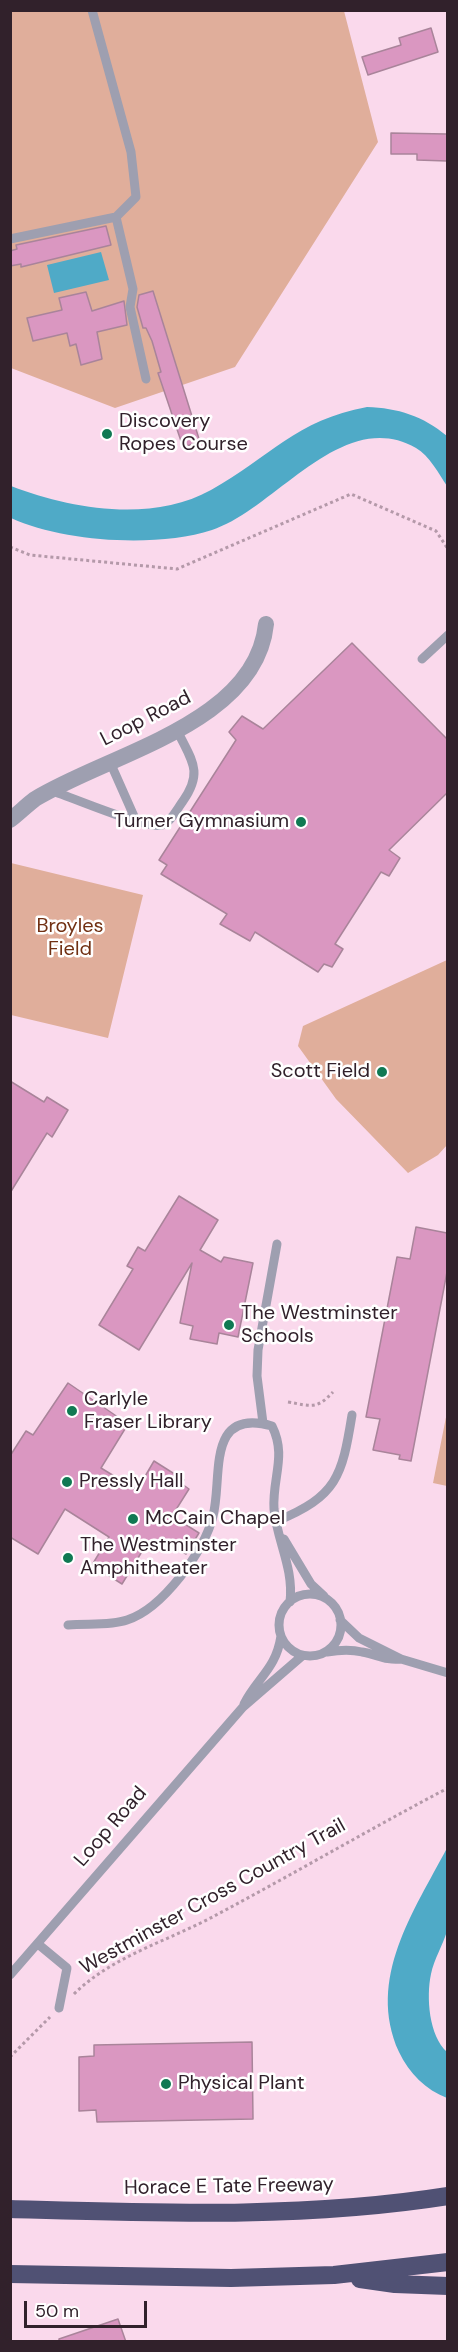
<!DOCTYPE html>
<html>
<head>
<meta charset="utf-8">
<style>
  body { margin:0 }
  #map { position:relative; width:458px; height:2352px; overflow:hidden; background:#fad9ec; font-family:"DM Sans",sans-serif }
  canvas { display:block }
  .frame { position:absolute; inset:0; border:12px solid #31212b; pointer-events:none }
  .scale { position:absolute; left:24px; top:2301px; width:123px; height:27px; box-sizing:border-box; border:3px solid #31212b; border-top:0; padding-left:8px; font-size:18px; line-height:21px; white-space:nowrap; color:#31212b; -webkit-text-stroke:4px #fff; paint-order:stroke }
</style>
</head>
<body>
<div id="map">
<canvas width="458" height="2352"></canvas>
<div class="frame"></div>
<div class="scale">50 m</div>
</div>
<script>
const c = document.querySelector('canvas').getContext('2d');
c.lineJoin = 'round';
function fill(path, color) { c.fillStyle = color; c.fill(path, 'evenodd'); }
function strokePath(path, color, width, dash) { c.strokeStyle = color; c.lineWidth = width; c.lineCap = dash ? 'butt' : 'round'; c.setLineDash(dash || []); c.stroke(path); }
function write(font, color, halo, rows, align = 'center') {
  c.font = font + ' "DM Sans",sans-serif'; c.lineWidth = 5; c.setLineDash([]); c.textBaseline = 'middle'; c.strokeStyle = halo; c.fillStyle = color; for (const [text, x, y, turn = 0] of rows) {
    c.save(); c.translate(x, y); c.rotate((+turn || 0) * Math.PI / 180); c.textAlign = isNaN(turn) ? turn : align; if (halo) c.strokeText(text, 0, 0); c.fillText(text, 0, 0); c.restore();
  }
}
fill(new Path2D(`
  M10,11h334l34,131 -143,225 -120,41 -104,-40z
  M11,863l132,32 -35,143 -97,-23z
  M447,960v185l-9,10 -30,18 -72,-74 -38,-53 5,-20z
  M447,1412v74l-14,-3z`), '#e0ae9b');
fill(new Path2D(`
  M101,252l8,28 -55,13 -7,-28z
  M367,407c31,1 56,9 80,29v50c-8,-12 -18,-31 -31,-38 -74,-42 -141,62 -204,82 -56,18 -148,12 -201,-12v-32c59,23 141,37 200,4 59,-33 85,-70 156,-83z
  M447,1848c1,21 5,64 0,83 -4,14 -13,28 -16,43 -5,23 -2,62 16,78v46c-21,-8 -38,-25 -48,-46 -33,-73 15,-141 48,-204z`), '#4faac7');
const building = new Path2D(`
  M431,28l7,24 -70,23 -6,-18 39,-12 -2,-7z
  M391,133l56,1v27l-30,-1v-6h-26z
  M106,226l5,19 -90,22v-3l-11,2v-15l7,-2 -1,-4z
  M153,291l47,151 -17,5 -25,-74 3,-1 -9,-31 -6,-13h-3l-6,-21 2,-12z
  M86,292l6,19 32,-10 3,24 -30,7 5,27 -21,6 -5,-21 -6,2 -3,-13 -34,8 -6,-23 35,-8 -3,-12z
  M352,643l95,96v54l-58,57 11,8 -11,18 -8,-4 -46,72 8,5 -11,18 -8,-3 -6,8 -63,-40 -5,9 -30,-17 7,-10 -66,-40 6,-9 -8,-5 77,-120 -7,-8 13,-16 21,13z
  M10,1081l34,21 3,-5 21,13 -16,27 -5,-4 -37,60z
  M179,1196l39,24 -18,30 21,12 3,-5 29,6 -15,74 -19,-4 -2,11 -27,-5 3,-13 -13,-3 12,-60 -53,87 -40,-25 34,-56 -6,-3 11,-19 7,4z
  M416,1227l31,6v39l-36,189 -12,-2 1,-4 -27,-5 7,-31 -14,-2 31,-160 13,2z
  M68,1383l60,41 -27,44 36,22 17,-29 30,19 -2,4 7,5 -17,27 27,17 -13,21 -25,-15 -7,10 -8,-4 -24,39 -30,-19 17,-28 -44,-28 -27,45 -28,-17v-81l16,-25 7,4z
  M252,2042l1,77 -156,3 -1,-12 -17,1v-54l15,-1v-11z
  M118,2319l8,23h-67v-3z`);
fill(building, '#da97c1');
strokePath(building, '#a9849a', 1.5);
strokePath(new Path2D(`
  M10,547l20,8 147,14 174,-75 85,37 12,18
  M288,1402c24,4 28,8 45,-10
  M74,1994c38,-38 97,-54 144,-80 77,-41 152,-85 230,-126
  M10,2057l40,-40`), '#b499a9', 3, [3, 3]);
strokePath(new Path2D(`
  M116,217l17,72 -3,18 16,72
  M10,239l106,-22 20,-20 -5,-45 -39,-142
  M422,659l26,-24
  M110,762l27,61
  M52,791c20,6 95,39 110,34 9,-3 15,-16 21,-24 21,-30 8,-41 -6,-71
  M263,1423l-6,-47 1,-26 19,-106
  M277,1521c60,-25 65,-44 75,-106
  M284,1539l27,45 13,12
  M279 1625a31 31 0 1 1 62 0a31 31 0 1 1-62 0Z
  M340,1620l19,18 42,21 47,14
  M68,1625c18,-2 42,1 59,-5 35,-11 78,-69 86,-104 10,-38 -8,-109 59,-90 15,30 0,52 2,83 3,32 20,59 16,93
  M327,1652c12,-2 23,-3 35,0 14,2 24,9 39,7
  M244,1704c14,-27 32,-35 37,-68
  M38,1944l29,24 -8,40
  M10,1975l233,-268 59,-51`), '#9e9fb0', 9);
strokePath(new Path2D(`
  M10,820c9,-7 17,-15 25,-21 73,-45 221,-75 231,-175`), '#9e9fb0', 16);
strokePath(new Path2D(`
  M10,2209c146,4 293,10 438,-13
  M10,2274l221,4 103,-3 114,-13
  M360,2279l35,5 53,2`), '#505174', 18);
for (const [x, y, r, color] of [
  [107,434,6,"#107953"],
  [301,822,6,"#107953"],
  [382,1072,6,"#107953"],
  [229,1325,6,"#107953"],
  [72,1411,6,"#107953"],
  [67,1482,6,"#107953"],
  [133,1519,6,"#107953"],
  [68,1558,6,"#107953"],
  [166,2084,6,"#107953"]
]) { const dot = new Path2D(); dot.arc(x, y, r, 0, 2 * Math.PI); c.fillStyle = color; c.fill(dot); strokePath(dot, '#fff', 2); }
write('20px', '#31212b', '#fff', [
  ["Discovery",119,422],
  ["Ropes Course",119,445],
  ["Turner Gymnasium",289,822,"right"],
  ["Scott Field",370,1072,"right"],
  ["The Westminster",241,1314],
  ["Schools",241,1337],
  ["Carlyle",84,1400],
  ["Fraser Library",84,1423],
  ["Pressly Hall",79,1482],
  ["McCain Chapel",145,1519],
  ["The Westminster",80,1546],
  ["Amphitheater",80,1569],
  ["Physical Plant",178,2084]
], 'left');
write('20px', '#31212b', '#fff', [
  ["Loop Road",146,719,-27],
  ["Loop Road",111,1827,-49],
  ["Westminster Cross Country Trail",213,1897,-29],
  ["Horace E Tate Freeway",229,2187,-1]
]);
write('20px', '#713013', '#fff', [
  ["Broyles",70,927],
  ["Field",70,950]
]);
</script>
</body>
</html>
